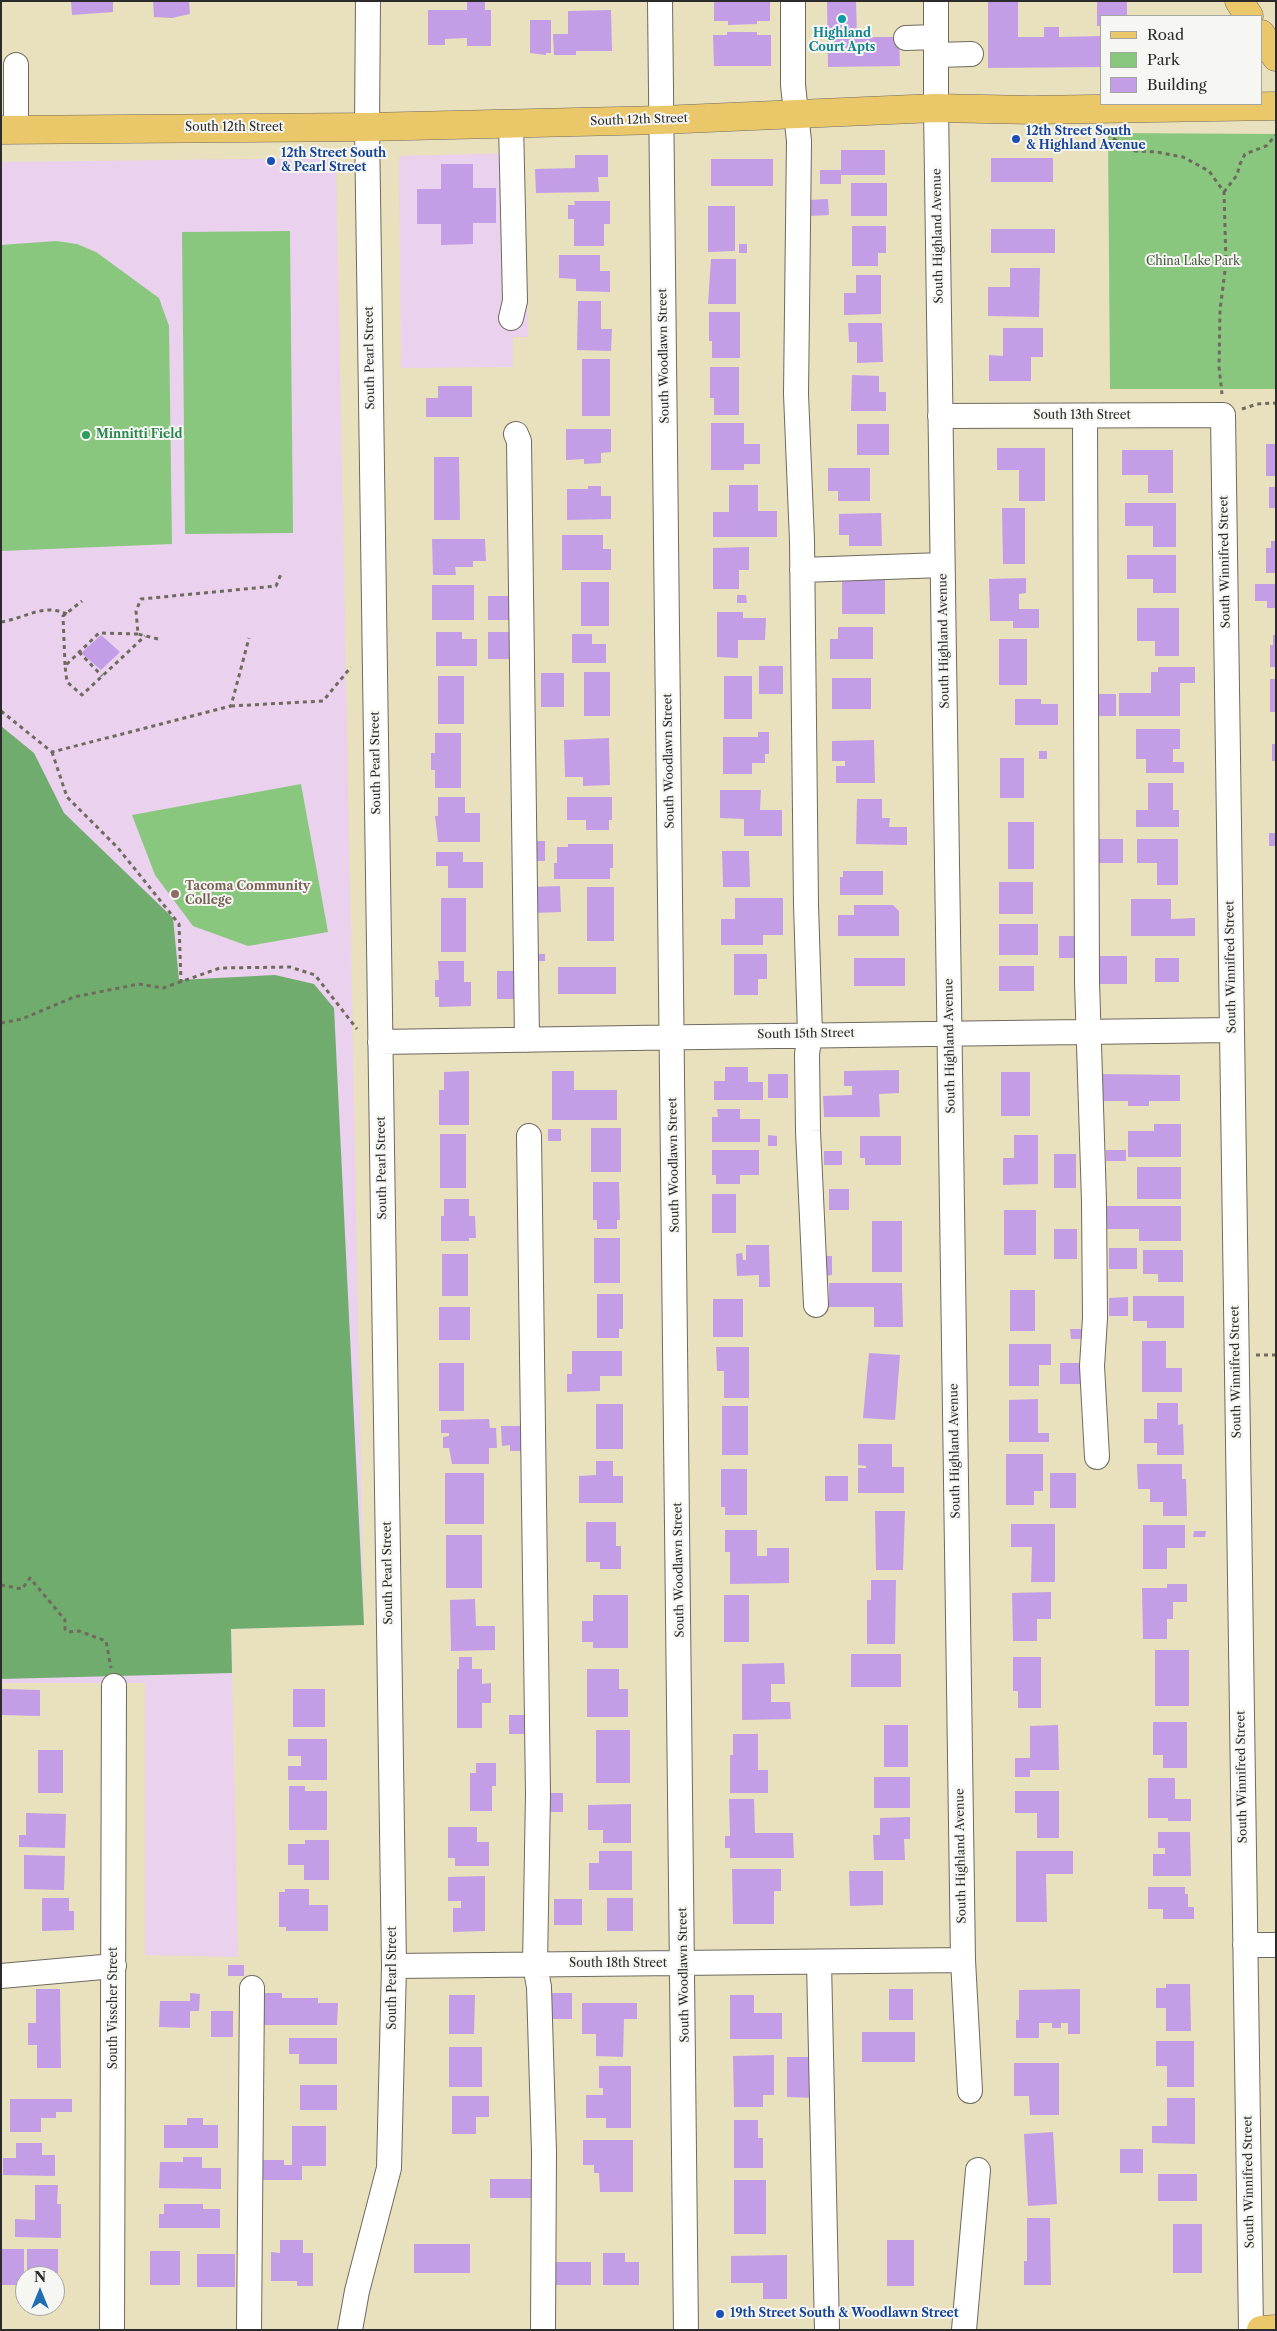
<!DOCTYPE html>
<html>
<head>
<meta charset="utf-8">
<style>
  body { margin:0 }
  #map { position:relative; width:1277px; height:2331px; overflow:hidden; background:#e9e0be; font-family:"Libre Caslon Text",serif }
  canvas { display:block }
  .frame { position:absolute; inset:0; border:2px solid #2b2b2b; pointer-events:none }
  .legend { position:absolute; left:1100px; top:15px; width:162px; height:90px; box-sizing:border-box; background:#f6f6f2; border:1px solid #a5a5a2; margin:0; padding:6px 9px; list-style:none; font-size:15px; color:#2b2b2b }
  .legend li { display:flex; align-items:center; gap:10px; height:25px }
  .legend b { width:25px; border:1px solid #a5a5a2 }
  .north { position:absolute; left:15px; top:2266px; width:50px; height:50px; box-sizing:border-box; background:#f6f6f2; border:1px solid #a5a5a2; border-radius:50%; rotate:0deg; font-size:14px; font-weight:700; line-height:20px; text-align:center; color:#2b2b2b }
  .north::after { content:''; display:block; margin:auto; width:18px; height:22px; background:#1f6fb2; clip-path:polygon(50% 0,100% 100%,50% 72%,0 100%) }
</style>
</head>
<body>
<div id="map">
<canvas width="1277" height="2331"></canvas>
<div class="frame"></div>
<ul class="legend">
<li><b style="height:6px;background:#eac769"></b>Road</li>
<li><b style="height:14px;background:#8ac77e"></b>Park</li>
<li><b style="height:14px;background:#c39ee6"></b>Building</li>
</ul>
<div class="north">N</div>
</div>
<script>
const c = document.querySelector('canvas').getContext('2d');
c.lineJoin = 'round';
function fill(path, color) { c.fillStyle = color; c.fill(path, 'evenodd'); }
function strokePath(path, color, width, dash) { c.strokeStyle = color; c.lineWidth = width; c.lineCap = dash ? 'butt' : 'round'; c.setLineDash(dash || []); c.stroke(path); }
function write(font, color, halo, rows, align = 'center') {
  c.font = font + ' "Libre Caslon Text",serif'; c.lineWidth = 4; c.setLineDash([]); c.textBaseline = 'middle'; c.strokeStyle = halo; c.fillStyle = color; for (const [text, x, y, turn = 0] of rows) {
    c.save(); c.translate(x, y); c.rotate((+turn || 0) * Math.PI / 180); c.textAlign = isNaN(turn) ? turn : align; if (halo) c.strokeText(text, 0, 0); c.fillText(text, 0, 0); c.restore();
  }
}
fill(new Path2D(`
  M523,153l5,184h-15v30l-112,1 -2,-212z
  M336,158l28,1467 -133,4 7,328 -93,-2v-272h-144v-1521z`), '#ead1ed');
fill(new Path2D(`
  M1108,133l168,1v255h-166z
  M290,231l3,302 -108,1 -3,-302z
  M56,241l21,3 19,8 63,46 10,28 3,218 -171,7v-306z
  M301,784l27,148 -80,14 -55,-20 -38,-51 -23,-60z`), '#8ac77e');
fill(new Path2D(`
  M1,726l33,27 30,60 109,105 6,62 96,-5 39,9 20,24 30,617 -133,4 1,44 -231,6z`), '#6fac6d');
fill(new Path2D(`
  M71,1h42v11l-41,3z
  M153,1h36l1,13 -18,4 -18,-1z
  M467,1h18v9h6v36h-24v-8l-22,1v6h-17v-35h39z
  M714,1h56v20h-13v3l-29,1v-4h-14z
  M827,1h29l1,36h42l1,29 -72,1z
  M988,1h30v36h26v-10h15v10l42,-1v31l-113,1z
  M1097,1h30v15h-26v10h-4z
  M611,10l1,41h-36v4h-22l-1,-21h15v-23z
  M530,20h21v33h-5v2l-16,-2z
  M727,32h30v3h14v31h-57l-1,-31h14z
  M841,150h44v25h-44v9h-21v-14h21z
  M575,155h33v22h-10l1,15 -63,1 -1,-24 40,-1z
  M991,158h62v24h-62z
  M711,159h62v27h-62z
  M441,164h32v24h23v35h-23v21l-32,1v-21h-24v-35h24z
  M851,183h36v33h-36z
  M828,199l1,16 -20,1 -1,-16z
  M574,201h36v23h-6v22h-30v-27h-6v-14h7z
  M708,206h27v45l-27,1z
  M852,226h34v27h-8v13h-26z
  M991,229h64v24h-64z
  M739,244h8v9h-8z
  M559,255h41v16h10v21l-34,-1v-12l-17,-1z
  M711,259h25v45h-28z
  M1010,268h30l-1,49 -51,-1v-29h22z
  M856,275h25v39l-37,1v-22h12z
  M578,301h23v28h11l-1,22 -34,-1z
  M709,312h31v46h-28v-17h-3z
  M848,323h34l1,39 -26,1v-21h-8z
  M1003,328h40v29h-12v24h-42v-26l14,1z
  M582,359h28v57h-28z
  M710,367h29v48h-25v-17h-4z
  M852,375l27,1v16h7v19h-35z
  M438,386h34v31h-46v-19h12z
  M711,423h33v21h16v20h-16v6h-33z
  M857,424h32v31h-32z
  M566,429h45v23l-10,1v10l-17,1v-5l-18,1z
  M1266,444h10v32h-10z
  M997,448h48v53h-26v-31h-22z
  M1122,450h51v43h-25v-18h-26z
  M434,457h25l1,63h-26z
  M828,468h42v33h-32v-10h-10z
  M729,485h29v26h19v26h-64v-25h16z
  M588,486h13v10h10v23l-44,1v-31h21z
  M1269,487h7v21h-7z
  M1125,503h51v44h-23v-21h-28z
  M1002,508h23v56h-22z
  M881,513l1,33h-33v-11h-10v-21z
  M562,535h41v14h8v21h-49z
  M432,539h53l1,22h-13v6h-18l1,8h-23z
  M1271,541h5v32h-10v-25h5z
  M749,547v23h-10v19h-26v-41z
  M1127,555h49v38h-23v-14h-26z
  M1026,578v15l-7,1v15h20v19h-26v-7h-23l-1,-42z
  M842,580h43v34h-43z
  M581,582h28v44h-28z
  M1255,584h21v24h-9v-7h-12z
  M432,585h42v35h-42z
  M737,595h9l1,8h-10z
  M488,596h22v24h-22z
  M1137,608h42v48h-24v-15h-18z
  M717,612h26v6h23l-1,22h-27v18l-21,-1z
  M838,627h35v32h-43v-20h8z
  M436,632h26v7h15v27h-41z
  M488,632h24v27h-24z
  M572,634h20v10h14v19h-34z
  M101,635l19,17 -19,18 -20,-17z
  M1273,635h3v32h-6v-22h3z
  M999,639h28v46h-28z
  M759,666h24v28h-24z
  M1158,667h37v16h-15v33h-61v-23h32v-21h7z
  M584,672h26v44h-26z
  M541,673h23v34h-23z
  M438,676h26v48h-26z
  M724,676h28v43h-28z
  M832,678h39v31h-39z
  M1270,679h6v33h-6z
  M1096,694h20v22h-20z
  M1015,699h26v5h17v21h-43z
  M1136,729h44v20h-7v13h11v11h-38v-14h-10z
  M758,732h11v22h-4v9h-13v11h-29v-37h35z
  M435,733h26v55h-26v-18h-4v-17h4z
  M609,738l1,47 -27,1v-9h-18l-1,-37z
  M874,740l1,43h-39v-17h9v-5h-13v-20z
  M1272,744h4v17h-4z
  M1039,751h8v8h-8z
  M1000,758h24v40h-24z
  M1148,783h25v27h6v17h-43v-17h12z
  M720,790h41l-1,20h22v26h-38v-17l-24,-1z
  M438,797h27v16h15v29h-42l-3,-26h3z
  M567,797h45v23h-3v10h-23v-10h-19z
  M857,799h25v19h8l-1,9h18v18l-51,-1z
  M1008,822h26v47h-26z
  M1269,833h7v13h-7z
  M1099,839h24v24h-24z
  M1137,839h41v46h-21v-22h-20z
  M532,841h13v20h-14z
  M568,844h45v24h-3v11h-56v-16h3v-16h11z
  M722,851h27l1,36h-27z
  M436,852h27v10h20v26h-35v-22h-12z
  M843,871h40v24h-43v-18h3z
  M999,882h34v32h-34z
  M560,886l1,26 -27,1 -1,-26z
  M587,887h27v54h-27z
  M441,898h25v54h-25z
  M735,898h48v37h-20v10h-42v-26h14z
  M1131,899h40v20l24,-1v18h-64z
  M854,905h39l6,6v25h-61v-21h16z
  M999,924h39v31h-39z
  M1059,936h20v22h-20z
  M536,954h9v7h-8z
  M734,954h33v25h-9v16h-24z
  M1097,956h30v28h-30z
  M854,958h51v28h-51z
  M1155,958h24v24h-24z
  M438,961h26v21h7v24l-32,1v-10h-4v-17h4z
  M999,966h35v25h-35z
  M558,967h58v27h-58z
  M497,971h18v28h-18z
  M725,1067h23v15h15v18h-49v-19h11z
  M899,1070v23l-20,1 1,23h-56l-1,-21 29,-1v-9h-8v-15z
  M469,1071v54h-30v-35h5v-18z
  M552,1071h22v19h43v30h-65z
  M1001,1072h29v44h-29z
  M768,1074h20v24h-20z
  M1098,1074l82,1v26h-31v5h-21v-5h-30z
  M717,1109h23v10h20v23h-48v-25h6z
  M1154,1124h27v33h-53v-26h26z
  M591,1128h30v44h-30z
  M548,1129h13v12h-13z
  M440,1134h26v54h-26z
  M768,1135l9,1v10h-9z
  M1014,1135h24v49l-35,1v-27h11z
  M860,1136h41v29h-36v-7h-5z
  M712,1150h47v25h-19v9h-24v-9h-4z
  M1106,1150h20v11h-20z
  M824,1151h18v14h-18z
  M1054,1154h22v34h-22z
  M1137,1167h44v32h-44z
  M593,1182h26l1,38h-3v9h-20v-9h-4z
  M829,1189h20v21h-20z
  M712,1194h24v39h-24z
  M444,1199h25v17h6l1,22h-7v3h-28v-25h3z
  M1106,1206h75v35h-42v-12h-33z
  M1004,1210h32v45h-32z
  M872,1221h30v51h-30z
  M1054,1229h23v30h-23z
  M594,1238h26v45h-26z
  M746,1245h23l1,42h-11v-12l-22,1 -1,-22 6,-1 1,7h3z
  M1109,1248h28v21h-28z
  M1143,1250h40v32h-25v-8h-15z
  M442,1254h26v42h-26z
  M819,1256h13v19l-12,1z
  M829,1283h73l1,44h-29v-20h-45z
  M1010,1290h25v41h-25z
  M597,1294h26v35h-4v9h-22z
  M1133,1296h51v32h-37v-7h-14z
  M1128,1297v19h-19v-18z
  M713,1299h30v38h-30z
  M439,1307h31v33h-31z
  M1070,1329h15v10h-14z
  M1142,1341h24v27h16v24h-40z
  M1009,1344h42v21h-12v21h-30z
  M716,1347h33v51h-25v-27h-7z
  M572,1351h50v25h-22v15l-33,1v-18h5z
  M869,1353l31,2 -5,65 -32,-2z
  M439,1363h25v48h-25z
  M1060,1363h23v21h-23z
  M1038,1399v34h11v9h-40v-42z
  M1157,1403h21v22l5,-1 1,31h-27v-12h-13v-24h13z
  M596,1404h27v45h-27z
  M722,1406h26v49h-26z
  M489,1419l1,9h6l1,20h-8v16h-37l-3,-16h-6v-11l6,-1v-3h-8v-13z
  M501,1426h22l1,25h-14v-6l-8,1z
  M858,1444h34v23h12v26h-46v-25h8v-2l-8,-1z
  M1006,1454h37v37h-9v14h-28z
  M596,1461h17v15h10v27h-44v-27l17,-1z
  M1137,1464h45v15h4l1,37h-24v-14h-13v-13h-12z
  M721,1469h26v46h-22v-8h-4z
  M445,1473h39v51h-39z
  M1050,1473h26v35h-26z
  M825,1476h23v25h-23z
  M875,1511h30l-2,59h-27z
  M586,1522h30v24h5v23h-21v-7h-14z
  M1011,1524h44v58h-24l1,-35h-21z
  M1143,1525h42v23h-18v21h-24z
  M725,1530h32v26h10v-8h22v35l-59,1v-32h-5z
  M1194,1531h12l-1,6h-12z
  M446,1535h36v53h-36z
  M871,1580h25l-1,64h-28v-44h4z
  M1167,1584h20v18h-14v17h-6v20h-24l-1,-51h25z
  M1051,1592v27h-14v22h-24l-1,-48z
  M593,1595h35v53h-35v-6h-11v-21h11z
  M724,1595h25v47h-25z
  M475,1599l1,27h19v24l-44,1 -1,-51z
  M1155,1650h34v56h-34z
  M851,1654h50v33h-50z
  M459,1657h13v12h10v15l9,-1v20h-9v25h-25v-59h2z
  M1013,1657h28v51h-23v-17h-5z
  M784,1663l1,21h-14v18h19l1,17 -49,1v-56z
  M587,1669h32v20h9v28h-41z
  M1,1689l39,1v26l-39,-1z
  M293,1689h32v38h-32z
  M509,1715h15v19h-15z
  M1153,1722h34v46h-24v-13h-10z
  M884,1725h24v42h-24z
  M1058,1725l1,45h-29v7h-15v-19h15v-32z
  M596,1730h34v53h-34z
  M733,1734h25v36h10v23h-38v-38h3z
  M288,1739h39v41h-39v-14h13v-10h-13z
  M38,1750h25v43h-25z
  M476,1763h20v23h-4v25h-22v-38h6z
  M874,1777h36v31h-36z
  M1148,1778h27v21h16v22h-23v-3h-20z
  M289,1786h16v5h22v39h-38z
  M1015,1791h44v47h-22v-25h-22z
  M547,1793h16v19h-16z
  M729,1799h25l1,34h38l1,25h-64v-10h-5v-12h5z
  M631,1804v39h-28v-13h-15v-25z
  M26,1813l40,1 -1,34 -46,-1v-12h7z
  M910,1817v22h-6l1,21h-31l-1,-25h7v-17z
  M448,1827h29v15h12v24h-34v-8h-7z
  M1158,1832h32l1,44h-38v-22h12v-6h-7z
  M305,1840h24v40h-25v-15h-16v-21h17z
  M599,1851h33v39h-43v-27h10z
  M1016,1851h57v23h-27l1,48h-31z
  M24,1855l41,1 -1,34 -40,-1z
  M732,1869h49v22h-7v33h-41z
  M849,1871h34v34l-33,1z
  M485,1876v55l-32,1v-24h8v-7h-13v-24z
  M1148,1887h37v7h3v13h6v12h-31v-10h-15z
  M285,1889h24v16h19v26h-42v-4h-7v-35h6z
  M42,1898h27v13h5v19l-32,1z
  M607,1898h26v33h-26z
  M554,1899h28v26h-28z
  M228,1965h16v11h-16z
  M1166,1984h24l1,47h-25v-23h-10v-20h10z
  M36,1989h24l1,79h-24v-23h-9v-22h8z
  M889,1989h24v31h-24z
  M1080,1989v45h-12v-11h-7v5h-9v-5h-13v15h-23v-18h3v-30z
  M190,1993l10,1 -1,17h-9v17l-31,-1 1,-26h30z
  M262,1993h20v5h36v5h20l-1,22h-75z
  M549,1993h23v26h-23z
  M449,1995h26l-1,39h-25z
  M730,1995h24v18h28v26h-52z
  M582,2003h55v16h-13l-1,38 -27,-1v-22h-14z
  M211,2011h22v26h-22z
  M862,2032h53v30h-53z
  M289,2038h48v26h-38v-10h-10z
  M1156,2041h38v46h-27v-21h-11z
  M449,2047h33v40h-33z
  M774,2055v40h-11v12h-29l-1,-51z
  M787,2057h30l-1,41 -29,-1z
  M1014,2063h45v52h-29l-1,-19h-15z
  M599,2066h32v62h-25v-10h-20v-23h17v-7h-4z
  M300,2085h37v25h-37z
  M452,2096h37v21h-13v17h-24z
  M1167,2098h28v46l-43,-1v-17h15z
  M10,2099h62v13h-16v6h-15v14h-31z
  M187,2118h16v7h15v23h-54v-23h23z
  M734,2120h24v18h5v30h-29z
  M292,2126h34v40h-24v14h-39v-20h21v5h8z
  M1053,2132l4,72 -29,2 -4,-72z
  M583,2140h50v52h-33l-1,-19h-5v-8h-11z
  M16,2143h26v12h13v21l-52,-1v-17h13z
  M1120,2149h23v24h-23z
  M183,2157h19v11h19v21l-62,-1 1,-26h23z
  M1158,2174h39v27h-39z
  M490,2179h46v19h-46z
  M734,2180h32v54h-32z
  M35,2185h23l-1,19h4v34l-46,-1v-18l20,1z
  M164,2204h39v5h17v19h-61v-14h5z
  M1027,2218h23l1,67h-27v-24h3z
  M1173,2224h29v49h-29z
  M280,2240h23v13h10v33h-16v-5h-26v-29l9,1z
  M887,2240h27v46h-27z
  M414,2244h56v29h-56z
  M1,2249h23v36h-23z
  M27,2249h31v24h-31z
  M150,2251h30v34h-30z
  M603,2253h22v9h14v23h-36z
  M197,2254h38v33h-38z
  M787,2255v44h-24v-16h-32v-27z
  M556,2262h35v23h-35z
  M55,2277h3v23h-3z`), '#c39ee6');
const minor = new Path2D(`
  M660,1l26,2329
  M793,1v84l6,56 -3,253 6,147 4,363 4,130 -3,20 1,77 8,174
  M936,1v107l27,1852 7,131
  M906,38l30,-1
  M936,55l35,-1
  M16,65v65
  M511,318l4,-17 -4,-178
  M940,416l283,-1 28,1915
  M1085,417l2,565 7,219 1,117 -3,48 5,91
  M516,434l3,7 8,599
  M802,570l140,-5
  M380,1042c284,-4 568,-10 852,-12
  M529,1136l9,658 -3,171 4,22 5,165 -1,178
  M1245,1945h31
  M819,1962l8,368
  M394,1966l569,-6
  M1,1976l113,-10
  M112,2330l2,-644
  M249,2330l3,-342
  M350,2330l7,-39 32,-123 5,-202 -27,-1839 1,-126
  M964,2330l14,-160`);
const major = new Path2D(`
  M1,130l366,-3 294,-7 275,-12 96,2 244,-4
  M1261,2330l15,-1`);
const highway = new Path2D(`
  M1239,1l10,15
  M1261,34l15,23`);
strokePath(minor, '#6e6a5e', 26);
strokePath(major, '#6e6a5e', 29);
strokePath(highway, '#6e6a5e', 29);
strokePath(new Path2D(`
  M1108,133l1,3 26,15 22,1 26,5 26,14 15,21 2,71 -6,47 -1,57 3,27
  M1224,192l13,-17 3,-11 5,-10 21,-8 10,-11
  M1242,409l15,-5 19,-1
  M1,622c25,-4 42,-19 66,-8
  M138,634l-39,-1 -34,33 2,16 15,13 63,-59
  M158,639l-20,-5 -2,-23 5,-12 135,-13 5,-12
  M79,652l23,24
  M65,665l-2,-49 19,-15
  M231,706l92,-5 28,-34
  M1,711l51,41 179,-46 18,-68
  M52,752l15,45 51,51 61,76 2,58
  M1,1023l21,-4 52,-22 65,-13 24,4 57,-20 70,-1 25,8 42,54
  M1256,1355h20
  M1,1585l21,4 8,-11 35,42v9l3,3 11,-1 27,10 5,27`), '#6e6a5e', 3, [4, 4]);
strokePath(minor, '#fff', 24);
strokePath(major, '#eac769', 28);
strokePath(highway, '#eac769', 28);
for (const [x, y, r, color] of [
  [842,19,5,"#0f9aa8"],
  [1016,139,5,"#1a4fb4"],
  [271,161,5,"#1a4fb4"],
  [86,435,5,"#2e9e5b"],
  [175,894,5,"#8d6e63"],
  [720,2314,5,"#1a4fb4"]
]) { const dot = new Path2D(); dot.arc(x, y, r, 0, 2 * Math.PI); c.fillStyle = color; c.fill(dot); strokePath(dot, '#f6f6f2', 2); }
write('bold 12px', '#0d838f', '#f6f6f2', [
  ["Highland",842,34],
  ["Court Apts",842,48]
]);
write('12px', '#2b2b2b', '#f6f6f2', [
  ["South 12th Street",639,120,-2],
  ["South 12th Street",234,128],
  ["South Highland Avenue",938,236,-91],
  ["South Woodlawn Street",664,356,-91],
  ["South Pearl Street",370,358,-91],
  ["South 13th Street",1082,416],
  ["South Winnifred Street",1225,562,-91],
  ["South Highland Avenue",944,641,-91],
  ["South Woodlawn Street",669,761,-91],
  ["South Pearl Street",376,763,-91],
  ["South Winnifred Street",1231,967,-91],
  ["South 15th Street",806,1034,-1],
  ["South Highland Avenue",950,1046,-91],
  ["South Woodlawn Street",674,1165,-91],
  ["South Pearl Street",382,1168,-91],
  ["South Winnifred Street",1236,1372,-91],
  ["South Highland Avenue",955,1451,-91],
  ["South Woodlawn Street",679,1570,-91],
  ["South Pearl Street",388,1573,-91],
  ["South Winnifred Street",1242,1777,-91],
  ["South Highland Avenue",961,1856,-91],
  ["South 18th Street",618,1964],
  ["South Woodlawn Street",684,1975,-91],
  ["South Pearl Street",393,1978,-90],
  ["South Visscher Street",114,2008,-90],
  ["South Winnifred Street",1249,2182,-91]
]);
write('bold 12px', '#164399', '#f6f6f2', [
  ["12th Street South",1026,132],
  ["& Highland Avenue",1026,146],
  ["12th Street South",281,154],
  ["& Pearl Street",281,168],
  ["19th Street South & Woodlawn Street",730,2314]
], 'left');
write('12px', '#485a44', '#f6f6f2', [
  ["China Lake Park",1193,262]
]);
write('bold 12px', '#27864d', '#f6f6f2', [
  ["Minnitti Field",96,435]
], 'left');
write('bold 12px', '#785e54', '#f6f6f2', [
  ["Tacoma Community",185,887],
  ["College",185,901]
], 'left');
</script>
</body>
</html>
